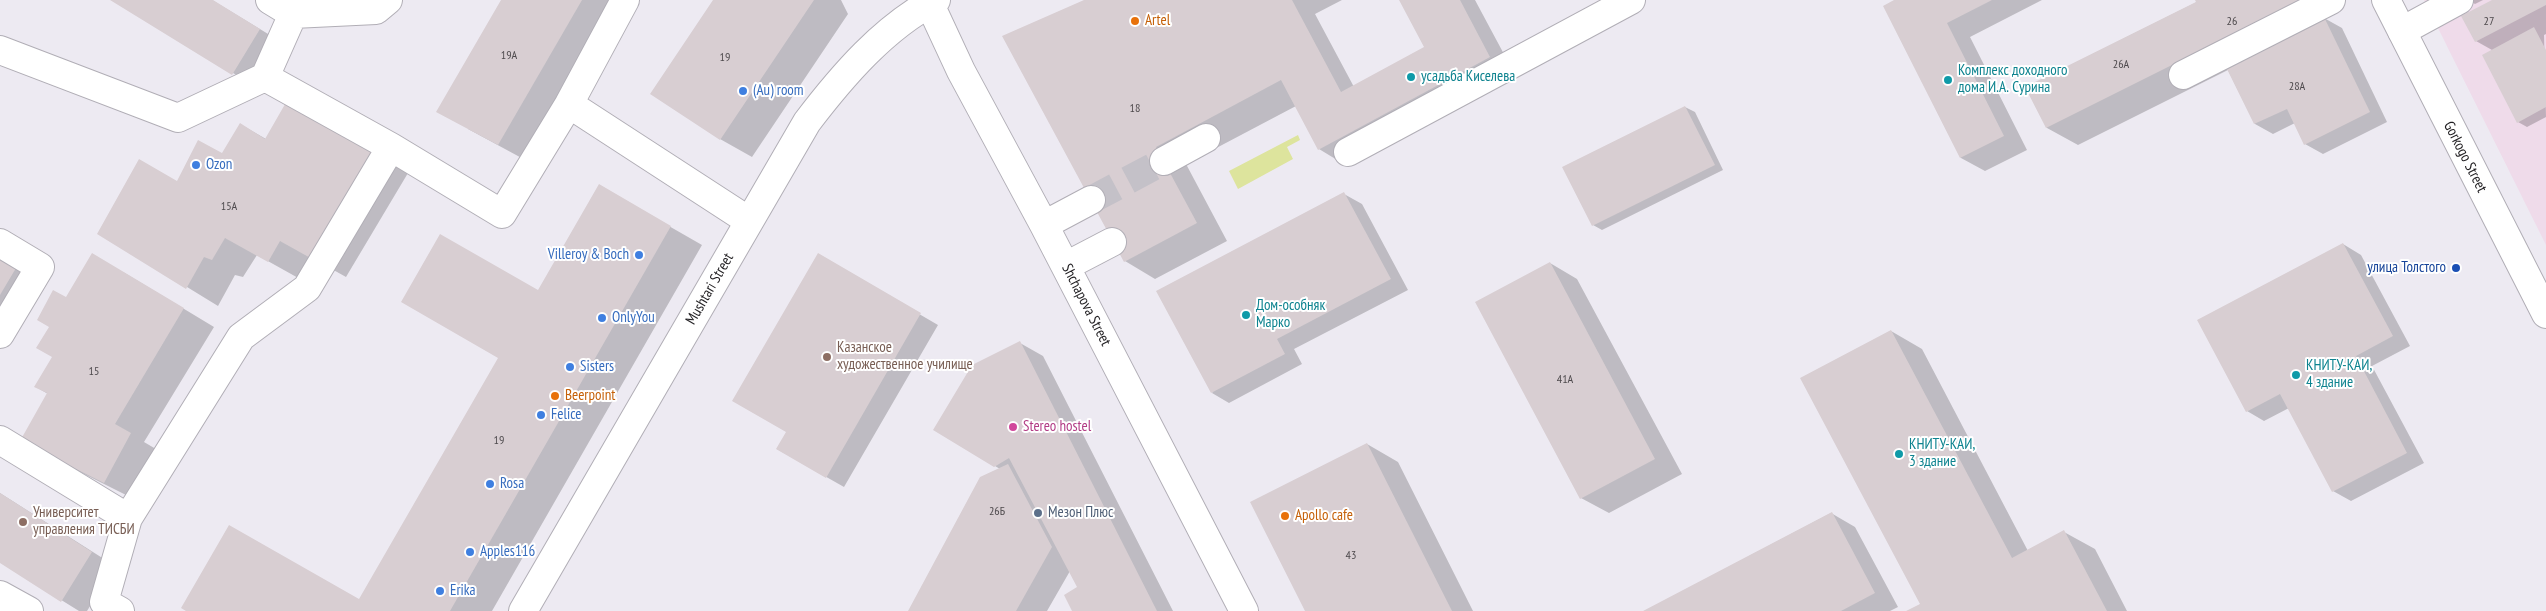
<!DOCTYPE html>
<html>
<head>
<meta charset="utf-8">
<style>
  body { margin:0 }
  canvas { display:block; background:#edeaf2 }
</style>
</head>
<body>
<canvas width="2546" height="611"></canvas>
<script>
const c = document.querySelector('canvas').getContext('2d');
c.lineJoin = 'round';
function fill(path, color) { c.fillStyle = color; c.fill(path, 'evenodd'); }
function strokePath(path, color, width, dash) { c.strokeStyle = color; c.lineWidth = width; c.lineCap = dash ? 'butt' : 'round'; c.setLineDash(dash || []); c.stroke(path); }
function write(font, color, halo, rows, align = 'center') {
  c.font = font + ' "PT Sans Narrow",sans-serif'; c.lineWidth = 4; c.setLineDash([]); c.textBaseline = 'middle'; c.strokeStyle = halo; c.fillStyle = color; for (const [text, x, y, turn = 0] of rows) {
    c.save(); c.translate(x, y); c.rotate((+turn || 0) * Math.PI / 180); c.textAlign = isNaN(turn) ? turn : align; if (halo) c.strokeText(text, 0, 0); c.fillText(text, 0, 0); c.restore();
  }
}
fill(new Path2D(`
  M2424,0h122v245z`), '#efdbea');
fill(new Path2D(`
  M1298,135l2,5 -13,7 6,12 -55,30 -9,-18z`), '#dde49d');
fill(new Path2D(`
  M113,0h99l71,43 -27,44z
  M502,0h120l-93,162 -61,-33z
  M714,0h127l7,14 -96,143 -32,-18z
  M1087,0h255l-27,14 39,73 72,-39 -25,-48h74l38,71 -171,92 -23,-14 -23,-43 -110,58 41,77 -72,38 -30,-18z
  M1897,0h145l-72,37 57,113 -42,21 -24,-13 -76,-152z
  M2196,0l128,18 18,10 45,94 -64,32 -18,-10 -10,-21 -22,11 -18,-10 -27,-54 -150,75 -31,-17 -20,-41 170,-85z
  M2468,0h15l-8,4z
  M2494,0h52v34l-2,1 2,82 -19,10 -9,-5 -26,-72 -16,-9z
  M289,100l119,73 -62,104 -34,-19 -12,21 -43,-24 -14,22 -8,-2 -17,31 -119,-73 124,-78 17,-31 26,15z
  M1685,107l10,5 28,58 -121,60 -9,-5z
  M599,186l103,59 -210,366h-304l172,-10z
  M1344,194l18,10 46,86 -114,59 8,15 -73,39 -17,-10z
  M2343,244l18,11 49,91 -38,20 52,97 -73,38 -18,-10 -44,-83 -25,13 -17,-10z
  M818,255l120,70 -94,162 -67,-38 10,-17z
  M0,259l33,20 -33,56z
  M1550,263l27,16 105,195 -73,39 -28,-15z
  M123,272l91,55 -70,115 17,10 -27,47 -82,-41 -4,-64 -12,-7 18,-30 12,-58z
  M1891,331l31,18 106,202 36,-19 31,17 32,62h-218l12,-7z
  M1020,343l23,13 130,255h-100l6,-23 -9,-17 -23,40h-138l91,-142 -66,-40z
  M1367,444l31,18 75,149h-166z
  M0,493l115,73 -28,45h-8l-79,-49z
  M1831,513l24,14 43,80 -8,4h-245z`), '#0003');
fill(new Path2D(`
  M110,0h103l47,29 -28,46z
  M501,0h81l-84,145 -62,-33z
  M713,0h101l-94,140 -70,-46z
  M1084,0h208l49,92 83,-45 -25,-47h61l30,57 -172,93 -37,-70 -125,67 41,76 -73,39 -122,-226z
  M1894,0h98l-45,23 57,113 -44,22 -77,-152z
  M2195,0h107l-256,128 -21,-41 171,-85z
  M2492,0h54v5l-71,37 -14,-26z
  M2324,17l46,95 -66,33 -17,-36 -33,15 -29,-59z
  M2534,27l12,23v57l-29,16 -35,-68z
  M288,99l89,55 -63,106 -34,-19 -12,21 -43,-24 -13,22 -8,-3 -18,32 -89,-55 42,-75 38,22 21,-41 24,13 18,-30 25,16z
  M1685,106l30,59 -123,61 -30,-59z
  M599,184l72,42 -221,385h-264l-5,-3 48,-83 130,74 139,-241 -97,-56 39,-68 98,56z
  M1344,192l47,87 -114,60 8,15 -74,39 -55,-102z
  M2343,243l50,93 -37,20 51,97 -75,39 -52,-98 -34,18 -49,-92z
  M92,253l92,55 -69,116 16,9 -27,50 -84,-42 27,-48 -13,-6 18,-30 -16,-9 13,-21 -12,-7 16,-30 13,7z
  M818,253l103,60 -95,165 -50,-29 10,-17 -54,-31z
  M0,258l16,10 -16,27z
  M1550,262l105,197 -75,40 -105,-197z
  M1891,330l121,228 52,-28 43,81h-201l14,-7 -120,-226z
  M1020,341l137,270h-85l-8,-16 13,-8 -68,-129 -15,9 -61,-37 39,-65z
  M1367,443l85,168h-147l-55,-109z
  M1008,464l44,83 -36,64h-108l72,-134z
  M0,493l92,59 -31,50 -61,-39z
  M1832,512l43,81 -34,18h-198z`), '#d8ced2');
strokePath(new Path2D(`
  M1091,200l73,-39`), '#c4c1c8', 28, [28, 14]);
const minor = new Path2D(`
  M928,0l33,71 83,154 200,386
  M293,14l83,-4 12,-10
  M2402,31l57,-31
  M0,50l178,68 87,-41 126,70 -84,141 -66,49 -113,181 -128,-78
  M2183,75l148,-75
  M265,77l28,-63 -23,-14
  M569,104l56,-104
  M391,147l111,67 67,-110 180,117
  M1348,152l283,-152
  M1164,161l42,-23
  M1044,225l47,-25
  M0,243l40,24 -40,67
  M1066,266l46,-24
  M0,595l29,16
  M120,611l-16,-9 24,-84
  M523,611l284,-489c35,-46 77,-95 129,-122`);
const major = new Path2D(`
  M2386,0l160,314`);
strokePath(minor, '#b1aeb6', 30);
strokePath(major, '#b1aeb6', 30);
strokePath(minor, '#fff', 28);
strokePath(major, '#fff', 28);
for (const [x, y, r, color] of [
  [1135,21,5,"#e8710a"],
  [1411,77,5,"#0f9aa8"],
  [1948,80,5,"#0f9aa8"],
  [743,91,5,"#3f7fe0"],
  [196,165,5,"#3f7fe0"],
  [639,255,5,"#3f7fe0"],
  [2456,268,5,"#1a4fb4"],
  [1246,315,5,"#0f9aa8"],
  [602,318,5,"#3f7fe0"],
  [827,357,5,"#8d6e63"],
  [570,367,5,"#3f7fe0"],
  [2296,375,5,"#0f9aa8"],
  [555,396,5,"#e8710a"],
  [541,415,5,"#3f7fe0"],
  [1013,427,5,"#d1479c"],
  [1899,454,5,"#0f9aa8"],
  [490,484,5,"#3f7fe0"],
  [1038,513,5,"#5c6f8a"],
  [1285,516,5,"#e8710a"],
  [23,522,5,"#8d6e63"],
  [470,552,5,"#3f7fe0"],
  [440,591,5,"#3f7fe0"]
]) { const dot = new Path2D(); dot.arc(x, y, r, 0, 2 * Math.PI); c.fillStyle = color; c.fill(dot); strokePath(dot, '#fff', 2); }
write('12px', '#4e4a4d', null, [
  ["26",2232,22],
  ["27",2489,22],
  ["19А",509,56],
  ["19",725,58],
  ["26А",2121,65],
  ["28А",2297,87],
  ["18",1135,109],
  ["15А",229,207],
  ["15",94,372],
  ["41А",1565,380],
  ["19",499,441],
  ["26Б",997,512],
  ["43",1351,556]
]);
write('15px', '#c56008', '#fff', [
  ["Artel",1145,21],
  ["Beerpoint",565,396],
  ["Apollo cafe",1295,516]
], 'left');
write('15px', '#0d838f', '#fff', [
  ["Комплекс доходного",1958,71],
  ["дома И.А. Сурина",1958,88],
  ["усадьба Киселева",1421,77],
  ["Дом-особняк",1256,306],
  ["Марко",1256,323],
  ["КНИТУ-КАИ,",2306,366],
  ["4 здание",2306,383],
  ["КНИТУ-КАИ,",1909,445],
  ["3 здание",1909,462]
], 'left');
write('15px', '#366cbe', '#fff', [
  ["(Au) room",753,91],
  ["Ozon",206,165],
  ["Villeroy & Boch",629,255,"right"],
  ["OnlyYou",612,318],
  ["Sisters",580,367],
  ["Felice",551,415],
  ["Rosa",500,484],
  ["Apples116",480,552],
  ["Erika",450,591]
], 'left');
write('15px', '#201e21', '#fff', [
  ["Gorkogo Street",2465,157,63],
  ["Mushtari Street",710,289,-60],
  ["Shchapova Street",1086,305,63]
]);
write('15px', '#164399', '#fff', [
  ["улица Толстого",2446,268]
], 'right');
write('15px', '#785e54', '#fff', [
  ["Казанское",837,348],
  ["художественное училище",837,365],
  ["Университет",33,513],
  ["управления ТИСБИ",33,530]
], 'left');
write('15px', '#b23c85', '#fff', [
  ["Stereo hostel",1023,427]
], 'left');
write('15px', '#4e5e75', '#fff', [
  ["Мезон Плюс",1048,513]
], 'left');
</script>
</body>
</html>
